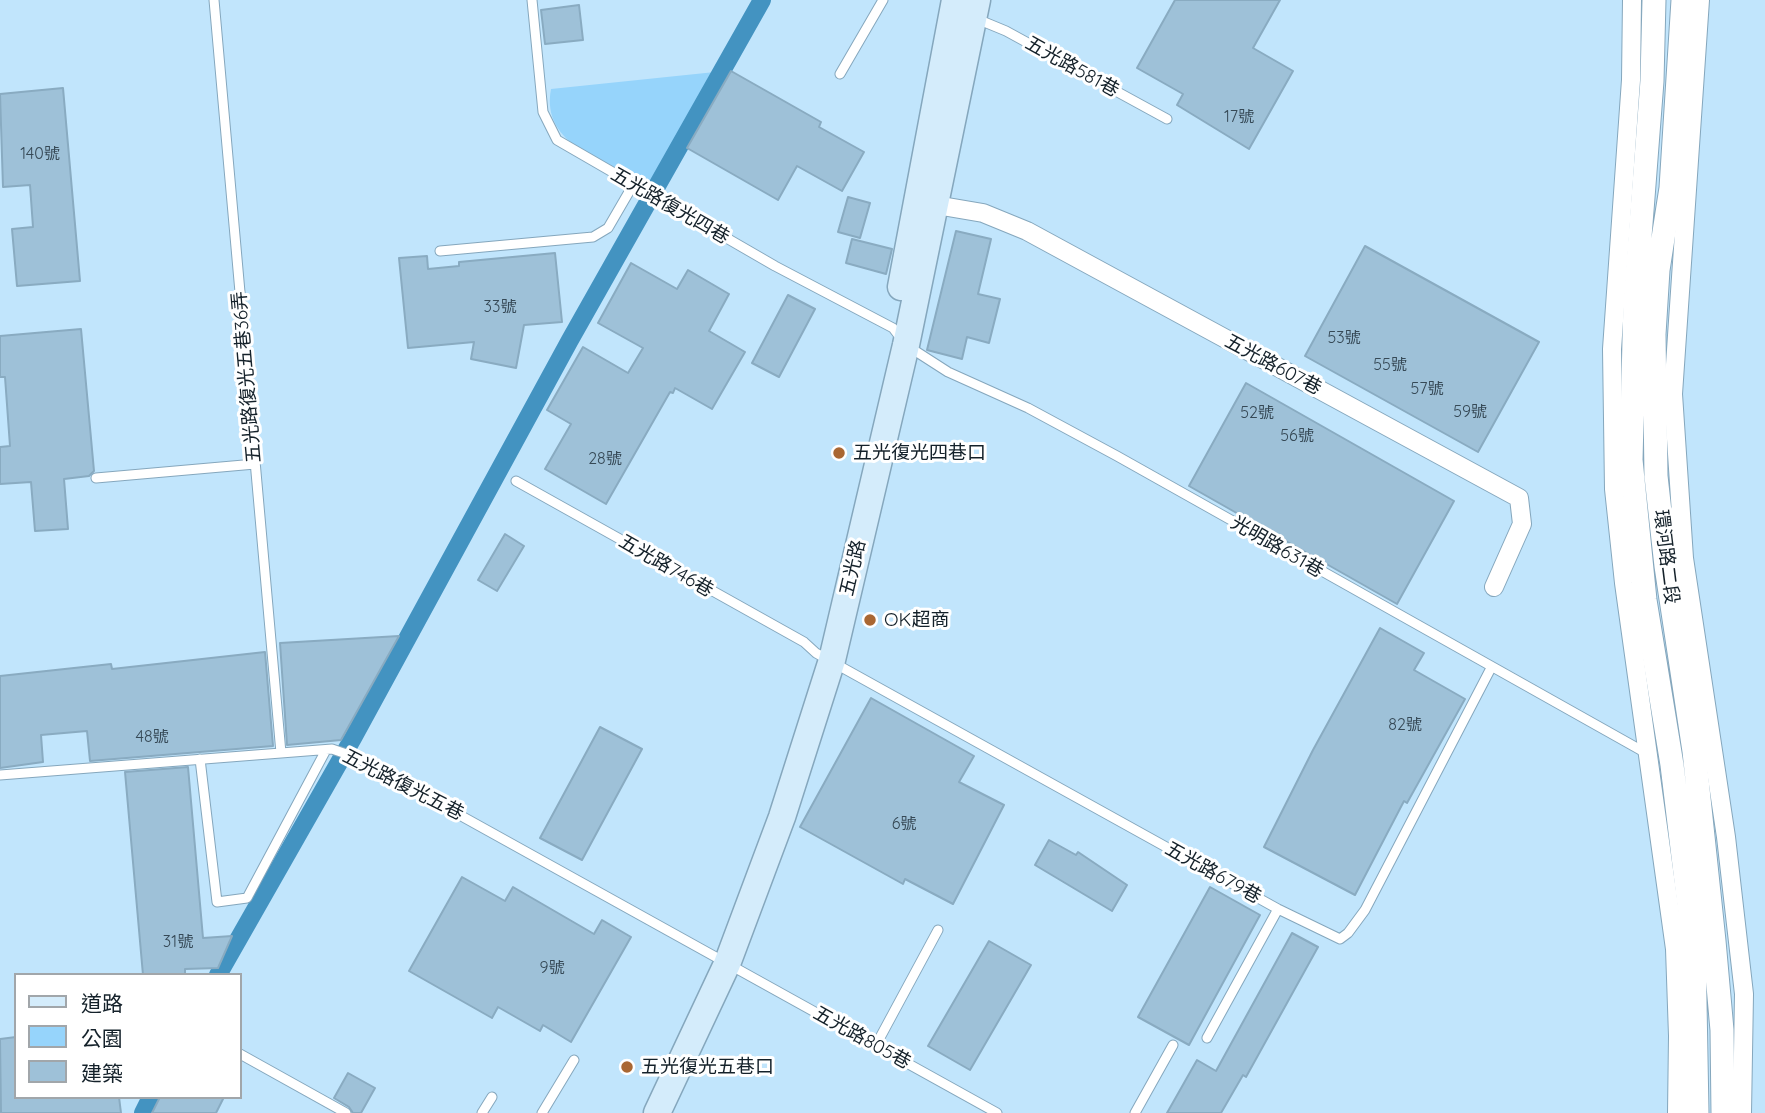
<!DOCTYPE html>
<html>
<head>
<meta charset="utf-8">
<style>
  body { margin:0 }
  #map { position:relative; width:1765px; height:1113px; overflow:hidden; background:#c1e5fc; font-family:Quicksand,"Noto Sans TC",sans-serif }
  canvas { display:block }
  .legend { position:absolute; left:14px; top:973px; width:228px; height:126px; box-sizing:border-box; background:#fff; border:2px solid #a1a6aa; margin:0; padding:9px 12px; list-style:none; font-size:21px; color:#14212a }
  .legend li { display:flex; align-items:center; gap:14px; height:35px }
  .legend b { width:35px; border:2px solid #a1a6aa }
</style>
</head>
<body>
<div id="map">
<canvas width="1765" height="1113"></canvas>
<ul class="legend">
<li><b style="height:9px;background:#d4ecfb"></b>道路</li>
<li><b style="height:19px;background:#96d4fb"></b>公園</li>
<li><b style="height:19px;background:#9ec1d8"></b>建築</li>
</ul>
</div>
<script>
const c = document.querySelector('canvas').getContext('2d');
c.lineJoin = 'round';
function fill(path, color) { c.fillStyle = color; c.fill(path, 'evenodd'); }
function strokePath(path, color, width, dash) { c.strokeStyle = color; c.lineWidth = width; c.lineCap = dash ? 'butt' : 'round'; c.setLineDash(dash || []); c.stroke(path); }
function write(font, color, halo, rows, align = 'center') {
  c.font = font + ' Quicksand,"Noto Sans TC",sans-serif'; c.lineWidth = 6; c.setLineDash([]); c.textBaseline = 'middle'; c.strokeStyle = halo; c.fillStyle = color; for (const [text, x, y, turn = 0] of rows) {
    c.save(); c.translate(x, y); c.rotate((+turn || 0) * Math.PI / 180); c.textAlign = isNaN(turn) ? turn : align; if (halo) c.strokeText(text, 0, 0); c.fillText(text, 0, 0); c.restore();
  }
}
fill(new Path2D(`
  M715,72l-66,111c-41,-20 -109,-37 -98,-94z`), '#96d4fb');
strokePath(new Path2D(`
  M218,975l135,-237 217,-398 192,-340
  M143,1113l8,-16`), '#4393c1', 18);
const building = new Path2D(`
  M1175,0h105l-27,48 40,23 -44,78 -72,-44 6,-11 -46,-26z
  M579,5l4,35 -38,4 -4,-34z
  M731,71l90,51 -2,5 45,25 -22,39 -45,-25 -19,34 -91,-52z
  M63,88l17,193 -63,5 -5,-57 21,-2 -3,-42 -27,2 -3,-93z
  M848,197l22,6 -10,35 -22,-6z
  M956,231l35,8 -13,55 22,5 -11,44 -22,-6 -5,22 -35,-9z
  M852,239l40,10 -6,25 -40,-11z
  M1365,246l174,96 -61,110 -173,-96z
  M555,253l7,69 -38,3 -8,43 -45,-9 3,-17 -66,6 -9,-90 28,-2 1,13 31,-3v-4z
  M631,263l46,26 11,-19 41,24 -20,37 36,21 -33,57 -37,-21 -2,5 -3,-1 -64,112 -61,-35 26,-45 -24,-14 36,-63 45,26 15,-25 -45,-25z
  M788,295l27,14 -36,68 -27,-14z
  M81,329l13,142 -5,5 -25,3 4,50 -33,2 -4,-49 -31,2v-37l10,-1 -5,-69h-5v-41z
  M1246,383l208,118 -57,103 -208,-118z
  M505,534l19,12 -27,45 -19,-11z
  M1380,628l44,25 -10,17 51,29 -58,104 -3,-2 -49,94 -91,-48 49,-97z
  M399,636l-58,104 -54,5 -7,-102z
  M265,652l8,94 -183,15 -3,-30 -46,4 2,27 -43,6v-92l111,-12 1,5z
  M871,698l103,58 -15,26 45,23 -51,99 -48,-25 -2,5 -103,-57z
  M600,727l42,22 -60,111 -42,-22z
  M188,767l15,171 29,-2 -14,32 -33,1v6h-42l-18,-203z
  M1049,840l27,15 2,-3 49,33 -15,26 -77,-46z
  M462,877l43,24 8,-14 81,47 8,-14 29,17 -60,105 -28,-17 -3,6 -42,-24 -6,11 -83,-47z
  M1210,887l50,28 -71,130 -51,-28z
  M1292,933l26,14 -72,130 -3,-2 -22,38h-54l30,-53 19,11z
  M989,941l42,24 -61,105 -42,-24z
  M16,1037v60h103l2,16h-120l-1,-74z
  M348,1073l27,15 -14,25h-8l-4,-6 -15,-9z
  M160,1097h64l-8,16h-64z`);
fill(building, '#9ec1d8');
strokePath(building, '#89abc1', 2);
const service = new Path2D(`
  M214,0l67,753
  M532,0l11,112 14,28 218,126 118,62 13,17 42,27 80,36 89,48 529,297
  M977,19l29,12 161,88
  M840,74l43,-74
  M440,251l153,-14 15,-9 25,-43
  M96,478l159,-14
  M516,481l288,161 12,11 462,256 62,30 8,-6 17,-23 126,-242
  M200,759l17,143 30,-4 79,-148
  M0,775l332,-26 23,8 642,356
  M1207,1038l71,-129
  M876,1045l62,-115
  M240,1054l106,59
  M482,1113l10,-16
  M542,1113l32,-53
  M1135,1113l38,-68`);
const minor = new Path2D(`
  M1632,0l-1,80 -19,269 2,140 10,94 51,366 3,87 -1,77
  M1700,0l-27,394 11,164 42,279 18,157 -2,119
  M936,205l47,8 44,18 492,267 3,26 -28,63`);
const tertiary = new Path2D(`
  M1654,0l-2,81 -17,220 -4,159 14,140 27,165 22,182 3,166
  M1683,0l-12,188 -13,82 -4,64 2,142 10,90 28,185 20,190 8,89 1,83`);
const secondary = new Path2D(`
  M901,287l54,-287
  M657,1113l70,-149 55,-147 50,-157 74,-315 71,-345`);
strokePath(service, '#85a7bd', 11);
strokePath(minor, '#85a7bd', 20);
strokePath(tertiary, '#85a7bd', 25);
strokePath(secondary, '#85a7bd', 29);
strokePath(service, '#fff', 9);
strokePath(minor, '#fff', 18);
strokePath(tertiary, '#fff', 23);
strokePath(secondary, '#d4ecfb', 26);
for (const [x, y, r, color] of [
  [839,453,7,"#a96733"],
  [870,620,7,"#a96733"],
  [627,1067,7,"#a96733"]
]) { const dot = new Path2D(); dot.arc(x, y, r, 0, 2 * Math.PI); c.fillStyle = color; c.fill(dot); strokePath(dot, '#fff', 2.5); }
write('16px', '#364956', null, [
  ["17號",1239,117],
  ["140號",40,154],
  ["33號",500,307],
  ["53號",1344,338],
  ["55號",1390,365],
  ["57號",1427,389],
  ["59號",1470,412],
  ["52號",1257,413],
  ["56號",1297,436],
  ["28號",605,459],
  ["82號",1405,725],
  ["48號",152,737],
  ["6號",904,824],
  ["31號",178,942],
  ["9號",552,968]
]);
write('19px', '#14212a', '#fff', [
  ["五光路581巷",1072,67,29],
  ["五光路復光四巷",670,206,30],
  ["五光路607巷",1273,365,28],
  ["五光路復光五巷36弄",247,377,-95],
  ["光明路631巷",1277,547,30],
  ["環河路二段",1666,557,83],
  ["五光路746巷",666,566,30],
  ["五光路",853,568,-77],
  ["五光路復光五巷",403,785,27],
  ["五光路679巷",1213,873,29],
  ["五光路805巷",862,1038,29]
]);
write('19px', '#14212a', '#fff', [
  ["五光復光四巷口",853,453],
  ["OK超商",884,620],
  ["五光復光五巷口",641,1067]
], 'left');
</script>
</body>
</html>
